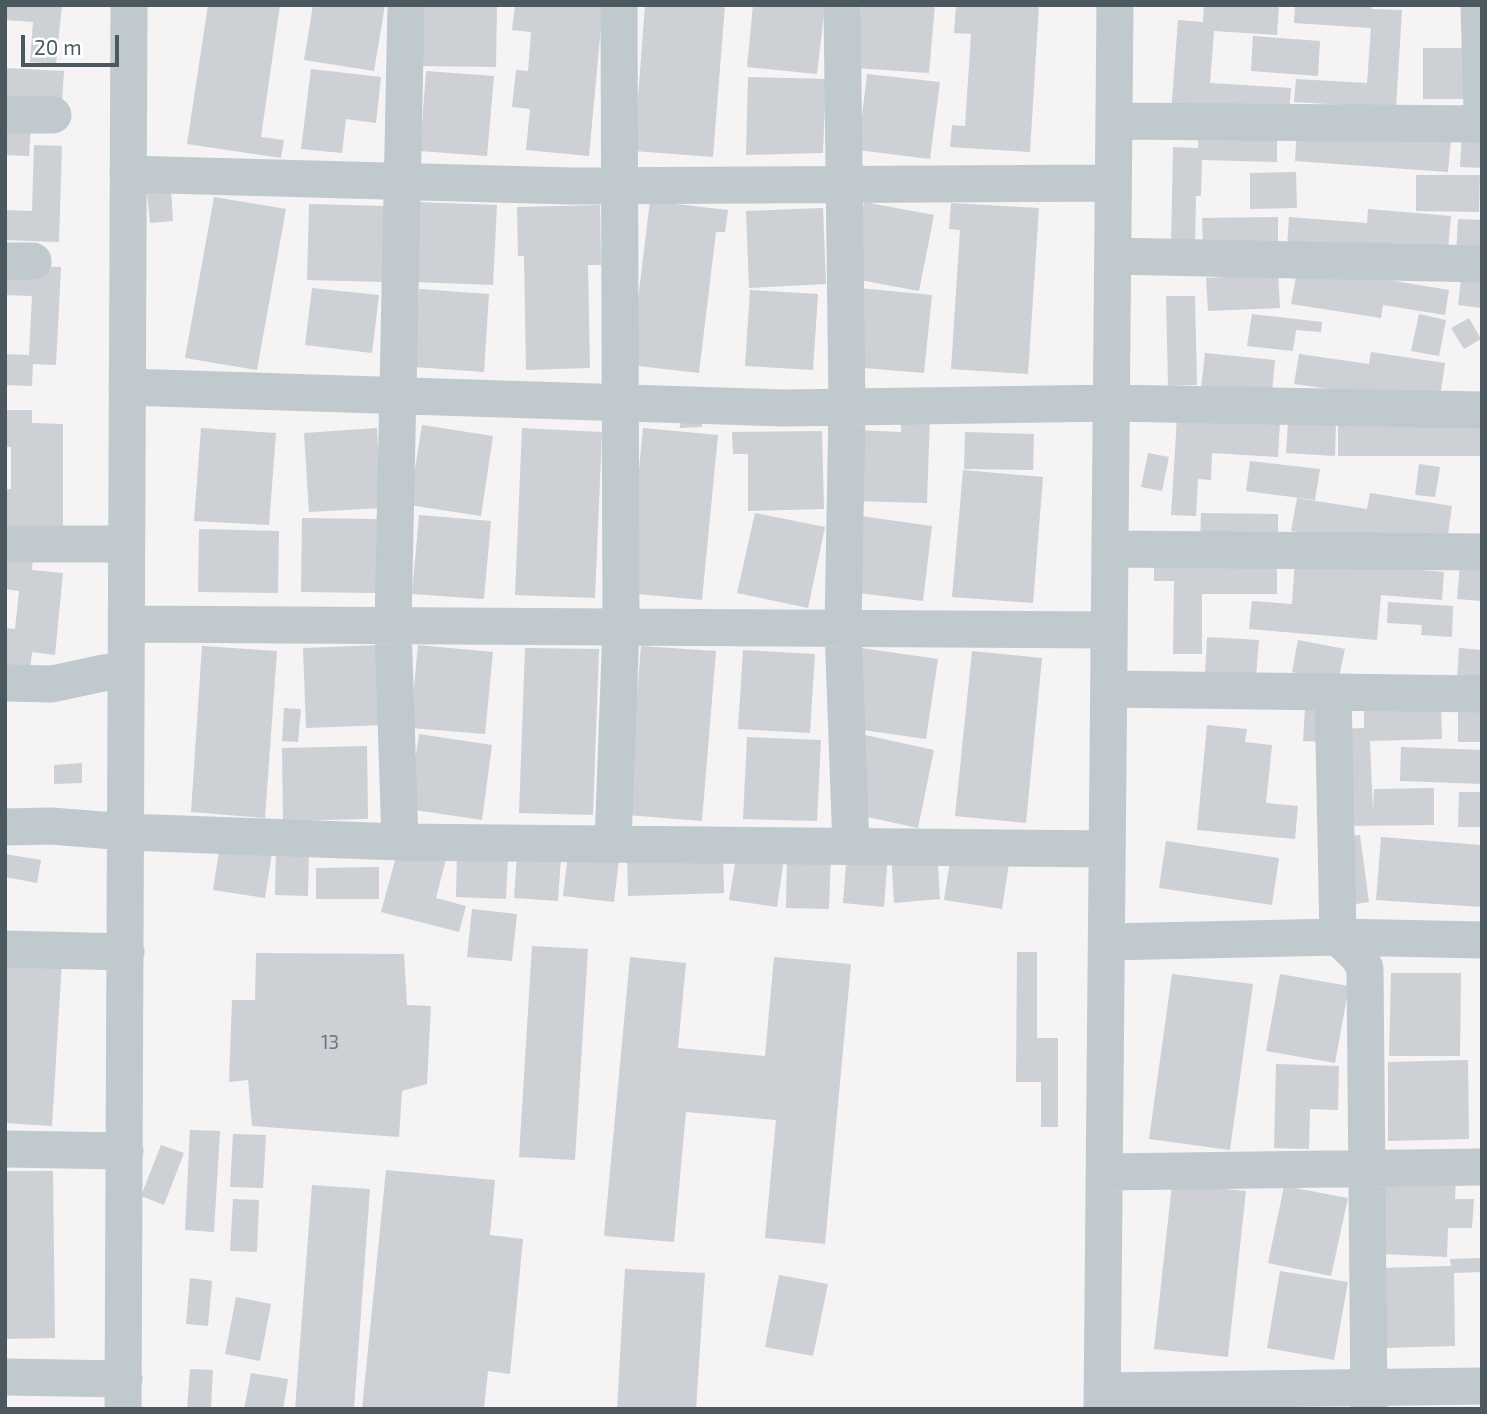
<!DOCTYPE html>
<html>
<head>
<meta charset="utf-8">
<style>
  body { margin:0 }
  #map { position:relative; width:1487px; height:1414px; overflow:hidden; background:#f5f3f3; font-family:"Exo 2",sans-serif }
  canvas { display:block }
  .frame { position:absolute; inset:0; border:7px solid #4b585f; pointer-events:none }
  .scale { position:absolute; left:21px; top:35px; width:98px; height:32px; box-sizing:border-box; border:4px solid #4b585f; border-top:0; padding-left:9px; font-size:21px; line-height:24px; white-space:nowrap; color:#4b585f; -webkit-text-stroke:5px #fff; paint-order:stroke }
</style>
</head>
<body>
<div id="map">
<canvas width="1487" height="1414"></canvas>
<div class="frame"></div>
<div class="scale">20 m</div>
</div>
<script>
const c = document.querySelector('canvas').getContext('2d');
c.lineJoin = 'round';
function fill(path, color) { c.fillStyle = color; c.fill(path, 'evenodd'); }
function strokePath(path, color, width, dash) { c.strokeStyle = color; c.lineWidth = width; c.lineCap = dash ? 'butt' : 'round'; c.setLineDash(dash || []); c.stroke(path); }
function write(font, color, halo, rows, align = 'center') {
  c.font = font + ' "Exo 2",sans-serif'; c.lineWidth = 5; c.setLineDash([]); c.textBaseline = 'middle'; c.strokeStyle = halo; c.fillStyle = color; for (const [text, x, y, turn = 0] of rows) {
    c.save(); c.translate(x, y); c.rotate((+turn || 0) * Math.PI / 180); c.textAlign = isNaN(turn) ? turn : align; if (halo) c.strokeText(text, 0, 0); c.fillText(text, 0, 0); c.restore();
  }
}
fill(new Path2D(`
  M5,5h57l-6,59 -26,-2 3,-40 -28,-2z
  M208,5h72l-19,132 23,3 -3,18 -94,-14z
  M313,5h72l-11,66 -70,-11z
  M419,5h78l-1,62 -78,-1z
  M515,5h88l-14,151 -63,-6 4,-41 -18,-2 4,-37 12,1 3,-39 -19,-2z
  M645,5h80l-12,152 -79,-6z
  M753,5h72l-8,69 -70,-7z
  M861,5h74l-6,68 -74,-5z
  M956,5h83l-9,147 -80,-5 2,-22 13,1 6,-92 -17,-1z
  M1204,5h75l-2,30 -63,-4 -4,52 81,5 -3,34 -117,-8 7,-94 25,2z
  M1295,5h77l-1,4 31,1 -6,98 -102,-6 2,-23 71,4 4,-55 -77,-5z
  M1253,36l67,5 -2,35 -67,-5z
  M1423,48h41v51h-41z
  M5,68l59,3 -2,32 -57,-4z
  M311,69l70,8 -5,46 -30,-4 -4,34 -41,-4z
  M426,71l68,5 -7,80 -67,-5z
  M867,74l73,8 -10,77 -72,-9z
  M748,77l78,2 -3,74 -77,2z
  M5,122l26,2 -2,32 -24,-1z
  M1199,128l78,2v32l-75,-2 -1,36h-5l-1,52h-24l2,-101 25,1z
  M1297,128l154,11 -3,33 -153,-11z
  M1462,134h20v34l-22,-1z
  M34,145l28,1 -3,96 -54,-2v-30l27,1z
  M1296,172l1,36 -47,1v-36z
  M1416,175h64l-1,37 -63,-1z
  M171,190l2,31 -23,2 -3,-30z
  M214,197l72,12 -29,161 -72,-12z
  M650,201l78,9 -3,22h-9l-17,141 -69,-8z
  M417,202l80,3 -4,80 -79,-3z
  M864,202l70,13 -15,76 -70,-13z
  M951,203l88,5 -11,166 -77,-5 9,-139 -11,-1z
  M309,204l76,2 -2,76 -76,-2z
  M600,205l1,60h-13l2,103 -64,2 -2,-114h-6l-1,-49z
  M823,208l3,76 -77,4 -3,-77z
  M1368,209l83,7 -4,43 -160,-13 2,-29 78,6z
  M1278,217v34l-75,1 -1,-34z
  M1458,219l24,1v35l-26,-1z
  M5,265l56,2 -5,98 -23,-1 -1,22 -27,-1v-31l24,1 3,-59 -27,-1z
  M1298,265l151,25 -4,25 -62,-10 -2,13 -90,-14z
  M1462,272l20,3v33l-24,-3z
  M1278,274l2,34 -72,3 -2,-33z
  M312,288l67,7 -7,58 -67,-8z
  M859,288l73,7 -8,78 -72,-6z
  M419,289l70,5 -5,78 -70,-5z
  M750,290l68,4 -5,76 -68,-4z
  M1166,296h29l2,89 -29,1z
  M1252,314l70,8 -1,10 -25,-2 -3,21 -46,-5z
  M1419,314l27,6 -7,36 -28,-5z
  M1469,318l12,21 -17,10 -13,-21z
  M1371,352l74,11 -6,41 -145,-20 5,-30 70,10z
  M1205,353l70,7 -4,44 -71,-6z
  M701,402l1,25 -22,1 -1,-24z
  M5,410h27v13l31,1v104l-58,-1v-38h6v-42h-6z
  M901,413l29,1 -3,89 -76,-2 4,-71 46,2z
  M1177,417l103,5 -2,35 -66,-4 -1,27 -13,-1 -2,37 -25,-1z
  M1288,422l48,1 -1,33 -49,-3z
  M1338,422h144v34h-144z
  M422,425l71,11 -12,80 -72,-11z
  M201,428l75,5 -7,92 -75,-4z
  M377,428l4,80 -72,4 -5,-79z
  M522,428l80,4 -7,166 -80,-3z
  M643,428l75,7 -16,165 -75,-7z
  M822,431l2,78 -76,2v-57h-15l-1,-22z
  M965,432l69,2 -1,36 -69,-1z
  M1148,453l21,4 -7,34 -21,-4z
  M1250,461l70,8 -5,31 -69,-9z
  M1419,464l21,3 -5,30 -20,-2z
  M963,470l80,7 -10,126 -81,-6z
  M1370,493l82,13 -7,49 -154,-24 6,-33 70,11z
  M755,513l70,14 -17,81 -71,-15z
  M1201,513l77,1v27l-78,-1z
  M419,515l72,6 -7,78 -72,-5z
  M860,516l72,10 -9,75 -73,-9z
  M302,518l75,1 -1,74 -75,-1z
  M199,529l80,2 -1,62 -80,-1z
  M5,554l28,3 -1,13 31,3 -8,82 -23,-3 -2,20 -25,-2v-42l10,1 4,-38 -14,-2z
  M1154,558l123,6v30h-75v60h-29l1,-73h-20z
  M1295,559l149,13 -2,28 -61,-5 -4,45 -128,-11 3,-28 40,3z
  M1460,564l22,1v36l-25,-2z
  M1388,602l65,4 -1,31 -31,-2 1,-10 -35,-2z
  M1207,637l52,3 -3,37 -51,-3z
  M1298,640l47,9 -7,33 -46,-10z
  M380,645l4,80 -78,3 -3,-80z
  M418,645l75,7 -8,82 -75,-6z
  M202,646l75,5 -12,167 -74,-6z
  M641,646l75,5 -14,170 -75,-6z
  M525,648l74,1 -6,166 -74,-2z
  M861,648l77,11 -12,80 -77,-11z
  M1459,648l23,2v32l-25,-2z
  M743,650l72,4 -5,79 -72,-4z
  M972,651l70,7 -16,165 -71,-7z
  M1441,707l1,32 -72,2 3,71 1,-23 60,-1v37l-93,1 -3,-97 26,-1v-18z
  M284,708l17,1 -3,33 -16,-1z
  M1458,708l24,1v33h-24z
  M1305,709l24,2 -3,31 -23,-1z
  M1207,725l40,4 -2,13 27,3 -6,58 32,3 -3,33 -98,-9z
  M419,734l73,11 -10,75 -74,-11z
  M865,735l69,15 -16,78 -69,-15z
  M747,737l74,3 -4,81 -74,-2z
  M367,746l1,73 -85,2 -1,-73z
  M1401,747l81,3v34l-82,-3z
  M82,763v20l-28,1v-19z
  M1459,792h23v35h-24z
  M1360,835l9,67 -26,4 -9,-68z
  M1381,837l101,8v62l-106,-7z
  M1166,841l113,17 -7,47 -113,-17z
  M400,842l47,13 -11,43 30,8 -7,26 -78,-20z
  M220,845l52,8 -7,45 -52,-8z
  M738,845l47,7 -8,55 -48,-7z
  M276,846l33,1 -1,49 -33,-1z
  M723,848l1,45 -96,3 -1,-44z
  M787,848l44,1 -2,60 -43,-1z
  M952,848l58,9 -8,52 -58,-9z
  M937,849l3,50 -46,4 -3,-51z
  M847,850l41,3 -4,54 -41,-4z
  M5,854l36,6 -4,23 -32,-6z
  M568,854l51,6 -5,42 -51,-6z
  M457,855l51,2 -2,42 -50,-2z
  M517,855l44,3 -3,43 -44,-3z
  M379,867v32h-63v-31z
  M472,909l45,5 -5,47 -45,-4z
  M532,946l56,3 -13,211 -56,-3z
  M1017,952h20v86h21v89h-17v-45h-25z
  M256,953l148,1 3,51 24,1 -4,78 -25,7 -3,46 -147,-11 -4,-46 -19,2 3,-82h23z
  M5,957l57,3 -10,166 -47,-3z
  M630,957l56,6 -8,85 87,8 9,-99 77,7 -26,280 -60,-6 11,-118 -90,-8 -12,130 -70,-6z
  M1391,973h70l-1,83h-71z
  M1172,974l81,10 -23,166 -81,-11z
  M1280,974l69,12 -14,77 -69,-12z
  M1468,1060l1,79 -81,2v-79z
  M1276,1064l63,2 -1,44 -28,-1 -1,40 -35,-1z
  M190,1130l30,1 -6,101 -29,-2z
  M233,1134l33,1 -3,53 -33,-1z
  M161,1145l23,8 -20,52 -23,-9z
  M386,1170l109,10 -5,55 33,4 -13,135 -22,-3 -4,38h-122z
  M5,1171h48l2,167 -50,1z
  M1385,1176l71,2 -1,21h19l-2,29h-24l-1,29 -65,-3z
  M1172,1184l74,7 -18,166 -74,-8z
  M312,1185l58,4 -16,220h-59z
  M1284,1186l64,12 -17,78 -63,-13z
  M233,1199l26,1 -2,52 -27,-1z
  M1481,1258v14l-27,1 1,73 -73,2 -2,-80 71,-2 -1,-7z
  M625,1269l80,4 -9,136h-79z
  M1280,1271l68,11 -14,78 -67,-12z
  M779,1275l49,9 -15,72 -48,-9z
  M190,1278l22,3 -4,45 -22,-2z
  M236,1297l35,7 -11,57 -35,-7z
  M190,1369l23,1 -2,39h-24z
  M251,1373l37,6 -5,30h-39z`), '#cdd0d4');
strokePath(new Path2D(`
  M842,5l5,402 -4,221 8,219
  M1479,5l3,103
  M5,115h48
  M1114,121l368,3
  M128,174l442,12 543,-3
  M1113,256l369,8
  M5,261h28
  M127,387l657,21 328,-5 370,7
  M5,544h121
  M1110,549l372,3
  M126,624l983,6
  M5,683l47,1 51,-11 23,-2
  M1109,689l373,5
  M1333,692l5,245 20,19 7,12 4,441
  M5,827l46,-1 76,6 273,10 707,7
  M400,842l-7,-217 13,-620
  M613,844l8,-217 -2,-622
  M1107,942l231,-5 144,3
  M5,949l121,3
  M5,1149l120,2
  M1105,1172l377,-5
  M5,1377l119,2
  M1102,1391l380,-5
  M123,1409l6,-1404
  M1102,1409l13,-1404`), '#bfc9ce', 37);
write('19px', '#6c767c', null, [
  ["13",330,1043]
]);
</script>
</body>
</html>
